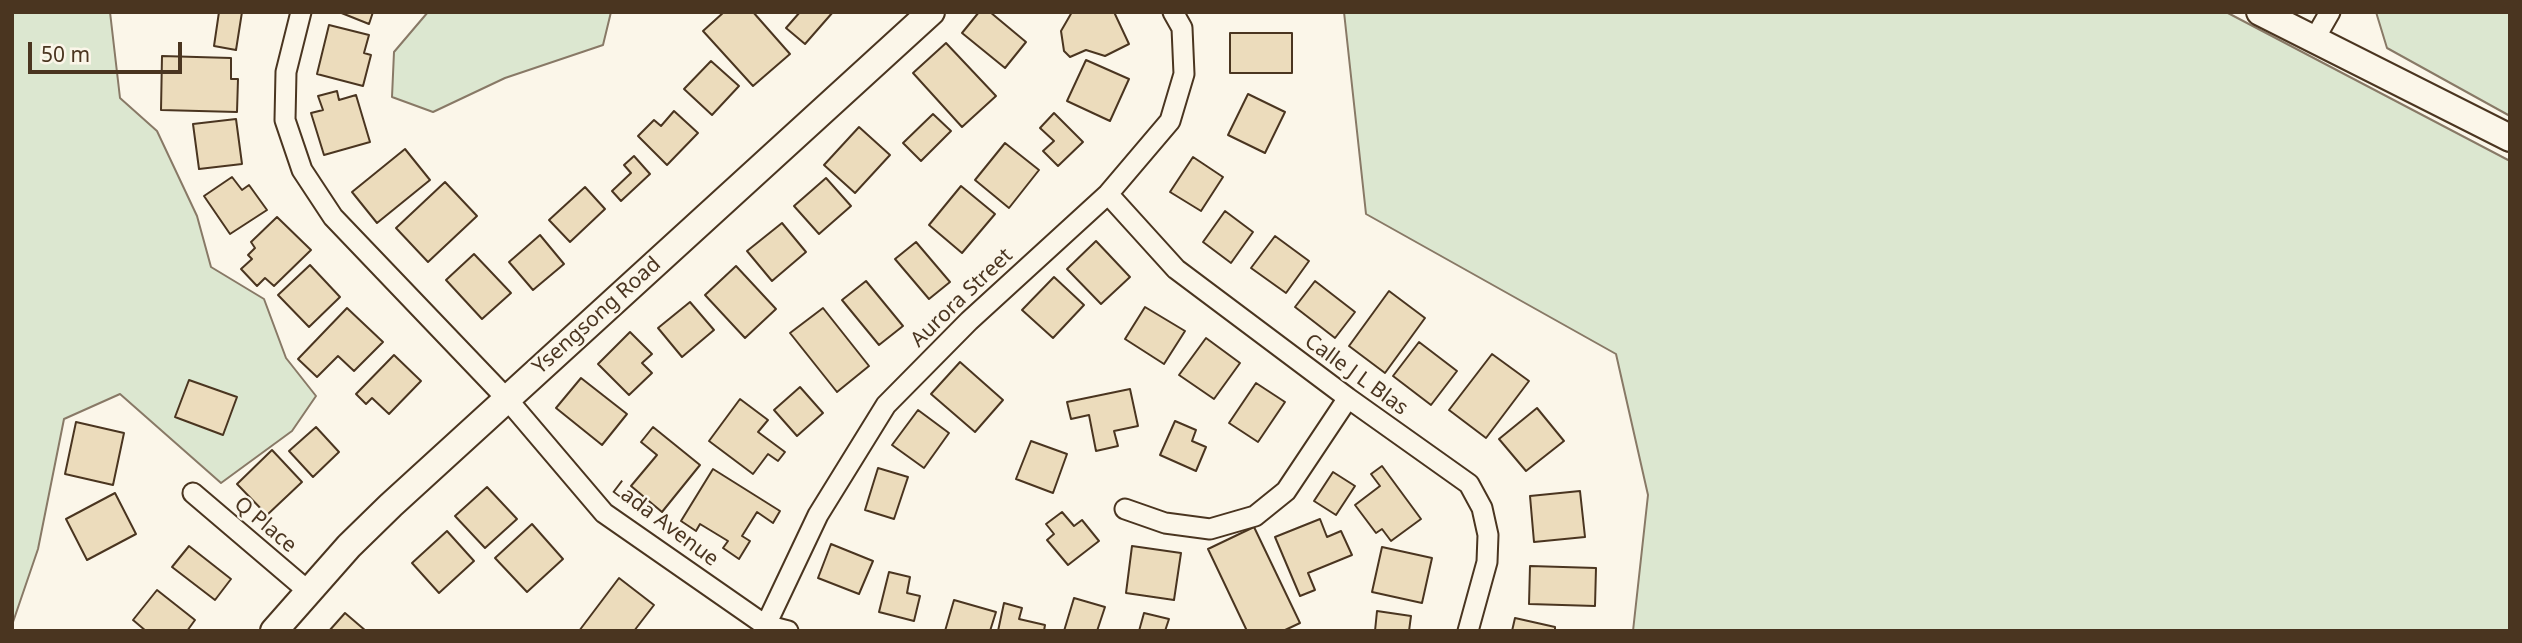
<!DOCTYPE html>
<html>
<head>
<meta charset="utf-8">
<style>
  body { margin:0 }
  #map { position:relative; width:2522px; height:643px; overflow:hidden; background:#fbf6e9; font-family:"Noto Sans",sans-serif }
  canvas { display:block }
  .frame { position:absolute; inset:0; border:14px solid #4a3520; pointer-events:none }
  .scale { position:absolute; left:28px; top:42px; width:154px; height:32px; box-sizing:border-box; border:4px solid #4a3520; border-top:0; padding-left:9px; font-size:21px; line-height:24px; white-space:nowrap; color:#4a3520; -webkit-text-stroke:5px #fbf6e9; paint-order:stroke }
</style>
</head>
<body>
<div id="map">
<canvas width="2522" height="643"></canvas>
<div class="frame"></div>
<div class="scale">50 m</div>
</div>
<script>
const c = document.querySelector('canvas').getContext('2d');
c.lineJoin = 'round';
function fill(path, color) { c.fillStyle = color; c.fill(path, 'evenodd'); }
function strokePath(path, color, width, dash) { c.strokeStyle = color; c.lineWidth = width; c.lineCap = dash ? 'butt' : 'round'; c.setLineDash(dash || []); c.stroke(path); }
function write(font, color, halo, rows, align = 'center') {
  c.font = font + ' "Noto Sans",sans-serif'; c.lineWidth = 5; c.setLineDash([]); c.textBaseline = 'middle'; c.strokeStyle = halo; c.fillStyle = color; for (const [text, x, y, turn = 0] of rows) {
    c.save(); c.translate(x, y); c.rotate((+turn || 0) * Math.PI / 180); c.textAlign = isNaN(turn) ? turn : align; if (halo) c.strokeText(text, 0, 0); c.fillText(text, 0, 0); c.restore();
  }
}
const green = new Path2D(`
  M12,12h98l10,86 37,33 40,85 14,51 53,32 22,59 30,38 -24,35 -71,52 -101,-89 -56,25 -26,130 -26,76z
  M428,12h183l-8,33 -98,33 -72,34 -41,-15 2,-45z
  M1344,12h882l284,149v470h-877l15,-136 -32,-141 -250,-140z
  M2376,12h134v104l-123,-68z`);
fill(green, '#dce7d0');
strokePath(green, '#887966', 2);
const building = new Path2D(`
  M219,12h23l-6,38 -22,-4z
  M339,12h34l-4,12z
  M724,12h29l37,42 -37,32 -50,-55z
  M800,12h33l-28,32 -19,-16z
  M979,12h11l36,30 -21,26 -43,-35z
  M1072,12h42l15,32 -24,12 -19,-6 -16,7 -6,-6 -3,-20z
  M329,25l40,10 -5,18 7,2 -8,31 -46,-12z
  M1230,33h62v40h-62z
  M946,43l50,53 -34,31 -49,-54z
  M162,56l69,2v21h7l-1,33 -76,-2z
  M1086,60l43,19 -19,42 -43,-20z
  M711,61l28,25 -27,29 -28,-26z
  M337,91l2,9 17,-5 14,47 -46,13 -13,-42 12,-3 -5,-14z
  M1248,94l37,18 -20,41 -37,-18z
  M674,111l24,22 -31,32 -29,-29 16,-16 7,6z
  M1054,113l29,29 -25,24 -15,-15 11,-10 -14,-13z
  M933,114l18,17 -30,30 -18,-18z
  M236,119l6,45 -43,5 -6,-45z
  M859,127l31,28 -35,38 -31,-28z
  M1005,143l34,27 -30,38 -34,-28z
  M405,149l25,31 -53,43 -25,-31z
  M634,156l16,18 -29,27 -9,-10 19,-18 -7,-8z
  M1193,157l30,20 -22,34 -31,-19z
  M232,177l10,13 7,-5 18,25 -37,24 -26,-38z
  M826,178l25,28 -32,28 -25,-28z
  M445,182l32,34 -49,46 -32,-34z
  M961,186l34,28 -33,39 -33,-28z
  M585,187l20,22 -35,33 -21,-22z
  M1225,211l28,21 -22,31 -28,-21z
  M277,217l34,33 -37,36 -9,-8 -8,8 -16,-17 11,-10 -4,-4 7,-7 -4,-6z
  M782,223l24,29 -34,29 -25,-30z
  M540,235l24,29 -31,26 -24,-28z
  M1275,236l34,25 -23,32 -35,-25z
  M1096,241l34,36 -29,27 -34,-35z
  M916,242l34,40 -21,17 -34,-40z
  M474,254l37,39 -29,26 -36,-39z
  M310,265l30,32 -31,30 -31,-32z
  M736,266l40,43 -31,29 -40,-43z
  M1054,277l30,28 -31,33 -31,-28z
  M866,281l37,45 -24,19 -37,-45z
  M1315,281l40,31 -20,26 -40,-31z
  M1389,291l36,27 -40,55 -36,-27z
  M690,302l24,28 -32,27 -24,-29z
  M1145,307l40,24 -21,33 -39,-25z
  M347,308l36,34 -29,29 -16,-15 -21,21 -19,-18z
  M823,308l46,58 -32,26 -47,-59z
  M630,332l22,22 -10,9 10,10 -23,22 -31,-31z
  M1206,338l34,25 -26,36 -35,-24z
  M1419,342l38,29 -26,34 -38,-29z
  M1492,354l37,27 -43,57 -37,-28z
  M394,355l27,26 -32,33 -17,-16 -6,6 -10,-10z
  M960,362l43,38 -28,32 -44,-38z
  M581,378l46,36 -25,31 -46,-37z
  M189,380l48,17 -14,38 -48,-18z
  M1256,383l29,19 -27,40 -29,-19z
  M800,387l23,26 -26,23 -23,-26z
  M1130,389l8,37 -24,5 4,15 -22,5 -7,-36 -18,4 -4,-17z
  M740,399l28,21 -10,12 27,20 -7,9 -10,-7 -15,20 -44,-33z
  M1537,408l27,33 -38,30 -27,-32z
  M918,410l31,23 -25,35 -32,-23z
  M1175,421l21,9 -4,11 14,6 -10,24 -36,-16z
  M76,422l48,11 -11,52 -48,-11z
  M316,427l23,25 -26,25 -24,-26z
  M653,427l47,38 -38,47 -31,-26 26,-31 -16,-13z
  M1031,441l36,13 -14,39 -37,-14z
  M272,450l30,32 -35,33 -30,-31z
  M1382,466l39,53 -30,22 -9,-12 -6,4 -21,-28 25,-19 -9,-12z
  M878,468l30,9 -14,42 -29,-9z
  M713,469l67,42 -7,12 -16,-11 -15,24 8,5 -11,18 -16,-11 5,-7 -28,-17 -4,7 -15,-10z
  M1333,472l22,14 -19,29 -22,-14z
  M487,487l30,32 -32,29 -30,-32z
  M1580,491l5,46 -51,5 -4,-46z
  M115,493l21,41 -49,26 -21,-41z
  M1062,512l12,14 8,-6 17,21 -31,24 -21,-25 7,-6 -8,-10z
  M1320,519l7,18 14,-6 11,24 -44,18 7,17 -15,6 -25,-59z
  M532,524l31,35 -36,33 -32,-34z
  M1254,527l46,96 -17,8h-36l-39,-82z
  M447,531l27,30 -35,32 -27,-30z
  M831,544l42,17 -14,33 -41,-16z
  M189,546l42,33 -16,21 -43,-33z
  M1132,546l49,7 -7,47 -48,-7z
  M1382,547l50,11 -10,45 -50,-11z
  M1530,566l66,2 -1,38 -66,-2z
  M889,572l21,5 -3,16 13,3 -6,25 -35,-9z
  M619,578l35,27 -20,26h-55z
  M157,590l38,30 -8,11h-41l-13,-11z
  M1074,598l31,9 -8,24h-33z
  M954,600l42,12 -6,19h-45z
  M1004,603l18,5 -3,11 26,6 -1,6h-46z
  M1377,611l34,5 -2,15h-34z
  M345,613l21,18h-37z
  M1144,613l25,6 -4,12h-26z
  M1515,618l40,9v4h-43z`);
fill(building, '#ecdcbc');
strokePath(building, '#4a3520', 2);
const minor = new Path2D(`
  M301,12l-15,60 -1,48 17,50 31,47 174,182 97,114 161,112 23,6
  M2314,40l16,-28
  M1108,194l68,75 172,129 121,86 13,24 6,27 -1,27 -19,69
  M193,493l115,98
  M1125,509l40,14 45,6 45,-13 31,-25 62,-93
  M763,631l55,-116 68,-110 83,-84 139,-127 62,-73 14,-47 -2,-46 -9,-16`);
const secondary = new Path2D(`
  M2260,12l250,126
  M274,631l75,-85 42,-41 540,-493`);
strokePath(minor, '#4a3520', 23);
strokePath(secondary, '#4a3520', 30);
strokePath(minor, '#fbf6e9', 19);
strokePath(secondary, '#fbf6e9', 26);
write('21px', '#4a3520', '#fbf6e9', [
  ["Aurora Street",962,298,-44],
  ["Ysengsong Road",597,316,-42],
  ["Calle J L Blas",1356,375,36],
  ["Lada Avenue",665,524,37],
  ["Q Place",265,525,40]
]);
</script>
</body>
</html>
